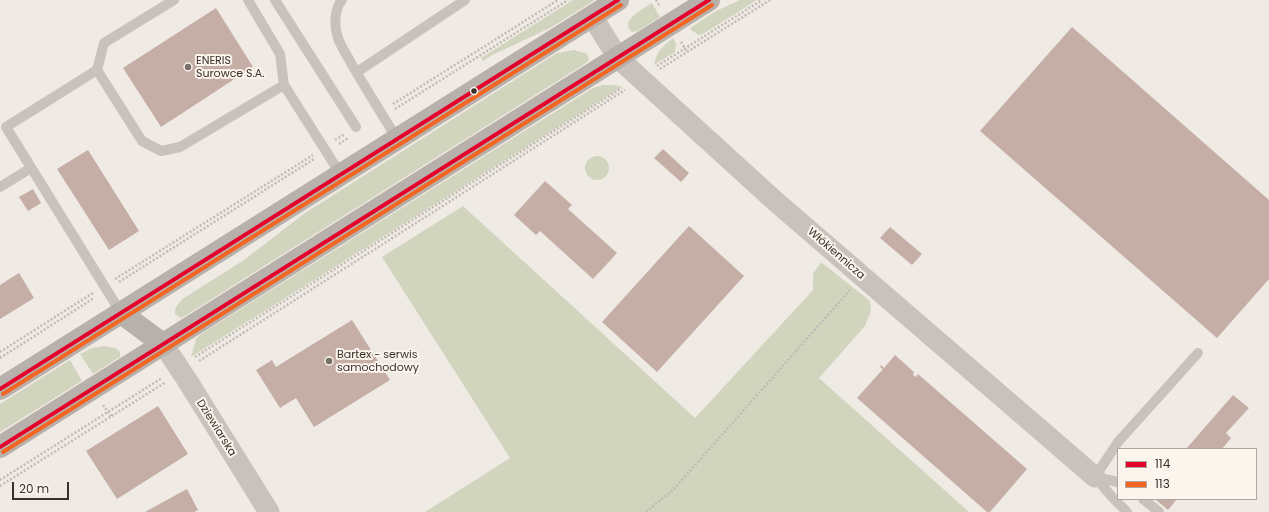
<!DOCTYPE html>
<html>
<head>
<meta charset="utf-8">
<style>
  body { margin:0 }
  #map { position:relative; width:1269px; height:512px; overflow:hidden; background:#f0eae4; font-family:Poppins,sans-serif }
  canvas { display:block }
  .legend { position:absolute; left:1117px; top:448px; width:140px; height:52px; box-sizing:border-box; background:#fbf5ed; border:1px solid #aea69f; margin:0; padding:5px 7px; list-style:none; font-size:12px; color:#3b2f2a }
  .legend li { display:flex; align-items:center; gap:8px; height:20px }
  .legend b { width:20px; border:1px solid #aea69f }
  .scale { position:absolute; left:12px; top:482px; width:57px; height:18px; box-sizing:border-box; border:2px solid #3b2f2a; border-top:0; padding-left:5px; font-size:12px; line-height:14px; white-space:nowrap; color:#3b2f2a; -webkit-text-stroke:3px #fbf5ed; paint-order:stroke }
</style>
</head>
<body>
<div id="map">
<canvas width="1269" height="512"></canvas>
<ul class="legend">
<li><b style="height:5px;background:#e4002b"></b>114</li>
<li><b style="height:5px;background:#f26522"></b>113</li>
</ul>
<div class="scale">20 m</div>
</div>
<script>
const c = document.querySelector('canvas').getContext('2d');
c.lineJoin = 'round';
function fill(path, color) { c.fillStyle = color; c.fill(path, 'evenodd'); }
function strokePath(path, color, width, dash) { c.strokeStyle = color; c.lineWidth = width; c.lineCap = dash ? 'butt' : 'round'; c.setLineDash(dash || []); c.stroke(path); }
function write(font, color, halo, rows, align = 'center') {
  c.font = font + ' Poppins,sans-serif'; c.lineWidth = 4; c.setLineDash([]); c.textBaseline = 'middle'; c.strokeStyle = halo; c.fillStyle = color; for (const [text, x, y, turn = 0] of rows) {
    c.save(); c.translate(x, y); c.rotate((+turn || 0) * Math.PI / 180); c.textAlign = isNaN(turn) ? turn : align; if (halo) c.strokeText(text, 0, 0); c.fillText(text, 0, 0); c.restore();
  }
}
fill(new Path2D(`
  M573,0h22l-45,28 -58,27 -9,6 -2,-3z
  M740,0h17l-54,34 -4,1 -8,-5 -1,-2 26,-17z
  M652,3l8,14 -22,14 -6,1c-13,-12 11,-23 20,-29z
  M673,38l3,5 -1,9 -21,13c2,-13 9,-19 19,-27z
  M574,50l11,3 3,2 1,5 -3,3 -401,253 -4,2 -6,-4c-1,-7 4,-11 9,-16l60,-38 61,-47 252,-160z
  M602,85h12l8,2 -431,270 5,-18 5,-5 392,-246z
  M585 168a12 12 0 1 1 24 0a12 12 0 1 1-24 0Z
  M463,206l232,212 118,-128v-16l8,-12 49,39 1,10 -6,15 -46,52 150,134h-544l85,-54 -128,-201z
  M104,346l12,2 4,4v5l-27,17 -13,-20 12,-6z
  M70,360l12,21 -82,51v-28z`), '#d1d5be');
fill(new Path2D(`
  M216,8l37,59 -92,60 -38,-59z
  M1072,27l197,173v79l-52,59 -237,-207z
  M663,149l26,24 -8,9 -27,-24z
  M88,150l51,81 -30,19 -52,-81z
  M545,181l27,24 -4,4 49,44 -24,26 -53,-48 -4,4 -22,-20z
  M33,189l8,14 -13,8 -9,-14z
  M689,226l55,50 -87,96 -55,-50z
  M890,227l32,27 -10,11 -32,-27z
  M19,273l15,25 -34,21v-34z
  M352,320l38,60 -76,47 -18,-29 -16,10 -24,-38 16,-10 4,7z
  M895,355l19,17 -1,3 3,2 2,-3 109,95 -37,43h-3l-130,-114 26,-29 -3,-2 1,-2 3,3z
  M1233,395l16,13 -23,25 5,5 -9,11h-36z
  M158,406l30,48 -71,45 -31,-48z
  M187,489l11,21 -4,2h-49z
  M1155,499h22l-9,11z`), '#c4aea5');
strokePath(new Path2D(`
  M656,0l4,7
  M681,42l6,10
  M657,66l105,-66
  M660,69l110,-69
  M393,104l165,-104
  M395,109l173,-109
  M335,140l10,-6
  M339,144l9,-6
  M115,279l198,-124
  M119,282l195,-123
  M0,352l93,-59
  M195,357l427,-269
  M0,358l94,-60
  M199,361l426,-271
  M103,405l8,11
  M0,480l162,-102
  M0,486l166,-104
  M646,512l28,-23 176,-199`), '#c1bab5', 2.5, [2, 2]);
strokePath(new Path2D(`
  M248,0l32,54 4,31 57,90
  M275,0l81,127
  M342,0c-8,9 -8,27 -4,38 3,9 9,17 13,25 15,26 31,51 46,76
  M97,70l45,71 19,10 19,-4 104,-62
  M357,72l108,-72
  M0,187l31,-19
  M121,313l-115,-186 91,-57 7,-27 70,-43
  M1095,477l23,-35 80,-89
  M1095,477l17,20 15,15
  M1095,477l23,5
  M1143,499l16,13`), '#c9c2bc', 10);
strokePath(new Path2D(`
  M592,16l26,42 157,143 320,276
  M163,344l24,36 82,132`), '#c9c2bc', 21);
strokePath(new Path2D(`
  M121,313l42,31
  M0,389l618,-389
  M0,447l709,-447`), '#b8b0ab', 22);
strokePath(new Path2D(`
  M0,389l618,-389
  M0,447l709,-447`), '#e4002b', 4);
strokePath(new Path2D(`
  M3,394l618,-389
  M3,452l709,-447`), '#f26522', 4);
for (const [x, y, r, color] of [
  [188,67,4,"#7a706b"],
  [474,91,3.5,"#3b2f2a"],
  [329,361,4,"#7a706b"]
]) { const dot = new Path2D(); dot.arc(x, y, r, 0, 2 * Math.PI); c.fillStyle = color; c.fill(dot); strokePath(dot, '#fbf5ed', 1.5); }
write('11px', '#3b2f2a', '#fbf5ed', [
  ["ENERIS",196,61],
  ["Surowce S.A.",196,74],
  ["Bartex - serwis",337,355],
  ["samochodowy",337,368]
], 'left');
write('11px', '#3b2f2a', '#fbf5ed', [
  ["Włókiennicza",836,254,41],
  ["Dziewiarska",216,428,58]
]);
</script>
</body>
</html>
